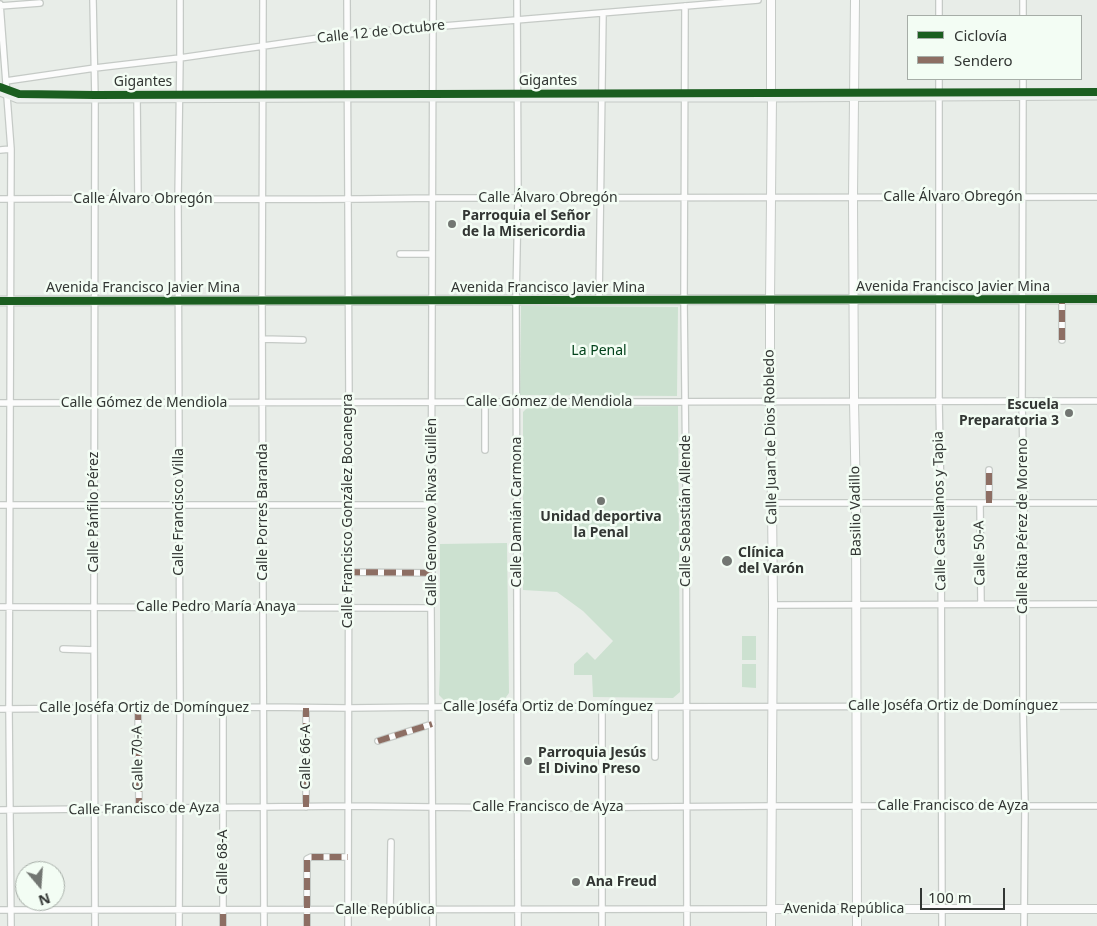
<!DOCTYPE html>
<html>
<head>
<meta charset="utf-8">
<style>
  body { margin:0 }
  #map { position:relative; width:1097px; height:926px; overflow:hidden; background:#e8ede8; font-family:"Noto Sans",sans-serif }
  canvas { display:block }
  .legend { position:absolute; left:907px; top:15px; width:175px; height:65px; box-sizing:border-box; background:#f3fdf4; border:1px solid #a6ada7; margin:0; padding:6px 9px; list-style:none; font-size:15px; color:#323633 }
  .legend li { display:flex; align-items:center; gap:10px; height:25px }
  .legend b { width:25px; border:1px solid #a6ada7 }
  .north { position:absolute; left:15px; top:861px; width:50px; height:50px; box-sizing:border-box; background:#f3fdf4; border:1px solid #a6ada7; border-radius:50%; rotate:162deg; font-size:14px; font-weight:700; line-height:20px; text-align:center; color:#323633 }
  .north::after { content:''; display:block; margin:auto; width:18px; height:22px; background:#727672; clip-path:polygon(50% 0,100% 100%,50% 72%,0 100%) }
  .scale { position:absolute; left:920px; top:888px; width:85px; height:22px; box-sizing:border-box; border:2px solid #323633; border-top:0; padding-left:6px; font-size:15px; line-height:18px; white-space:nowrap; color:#323633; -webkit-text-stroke:4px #f3fdf4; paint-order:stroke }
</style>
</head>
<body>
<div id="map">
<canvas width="1097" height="926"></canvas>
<ul class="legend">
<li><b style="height:6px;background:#1b5e20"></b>Ciclovía</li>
<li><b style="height:6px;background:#8d6e63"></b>Sendero</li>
</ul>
<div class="north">N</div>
<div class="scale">100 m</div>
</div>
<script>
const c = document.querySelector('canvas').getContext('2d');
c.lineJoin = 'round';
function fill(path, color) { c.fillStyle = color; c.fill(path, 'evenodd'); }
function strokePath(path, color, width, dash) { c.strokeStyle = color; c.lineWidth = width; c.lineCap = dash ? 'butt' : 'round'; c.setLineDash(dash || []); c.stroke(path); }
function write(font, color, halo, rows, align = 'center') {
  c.font = font + ' "Noto Sans",sans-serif'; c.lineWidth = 5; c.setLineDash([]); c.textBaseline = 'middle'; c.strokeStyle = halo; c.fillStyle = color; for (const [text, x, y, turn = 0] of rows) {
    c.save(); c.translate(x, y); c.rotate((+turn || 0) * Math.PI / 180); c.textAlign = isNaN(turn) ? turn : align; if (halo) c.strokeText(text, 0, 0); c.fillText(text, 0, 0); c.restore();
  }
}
fill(new Path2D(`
  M521,306l157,1 -1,89 -157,-1z
  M678,406l2,286 -7,6 -80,-1 -1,-22h-18v-11l13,-12 8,8 18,-19 -30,-30 -26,-19 -34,-2v-178l5,-5z
  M507,543l2,150 -5,7h-60l-5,-5 1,-26v-125z
  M742,636h14v24h-14z
  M742,664h14v24l-14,-1z`), '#cce1d0');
const minor = new Path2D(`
  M93,0l2,98 -1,509 1,319
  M263,0l-1,300 2,626
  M347,0l2,402 -1,524
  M433,0l-2,608 2,318
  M517,0l1,198 -2,102 2,626
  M939,0v16
  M0,4l11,145 -2,560 2,217
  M0,6l40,-3
  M685,6l-1,294 2,186 1,440
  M1023,16v-16
  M939,79v323l2,101 1,423
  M1023,79l-1,323 2,101 -1,101v102l2,100 -1,120
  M6,81l89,-13 85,-10 167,-24 411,-34
  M137,97l1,102
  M0,150l11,-1
  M0,199c144,-1 288,2 432,-1l665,-1
  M400,254h32
  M599,300l4,-287
  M262,339l41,1
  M1062,340v-41
  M485,402v48
  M0,403l1097,-2
  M772,503h325
  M980,503l1,101
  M989,503v-33
  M0,505h432
  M348,572l84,1
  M773,605l324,-1
  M0,607l431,1
  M63,649l31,1
  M602,707v219
  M655,707v50
  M138,708l1,100
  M223,708v218
  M0,709l264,-2 84,1 169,-2 85,1 495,-1
  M378,741l54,-17
  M306,807v-99
  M0,810l348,-4 169,2 255,-2h325
  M0,910l770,-1
  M390,910l1,-68
  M179,926l1,-218 -2,-508 2,-142v-58
  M307,926v-67l4,-2h37`);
const tertiary = new Path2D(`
  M855,0l-2,197 1,204 2,102 1,423
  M770,909h327
  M771,926l2,-321 -1,-102 -2,-102v-101l2,-203 -1,-3v-94`);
const secondary = new Path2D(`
  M0,91l18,7h77l253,-1h424l325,-2
  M0,301l1097,-2`);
strokePath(minor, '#c5cac6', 8);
strokePath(tertiary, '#c5cac6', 10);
strokePath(secondary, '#c5cac6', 11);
strokePath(minor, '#fcfcfc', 5.5);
strokePath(tertiary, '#fcfcfc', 8);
strokePath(secondary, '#ecf0ed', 9);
strokePath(new Path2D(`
  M1062,340v-41
  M989,503v-33
  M348,572l84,1
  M138,708l1,100
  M378,741l54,-17
  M306,807v-99
  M223,926v-16
  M307,926v-67l4,-2h37`), '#8d6e63', 6, [12, 6]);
strokePath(new Path2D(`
  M0,87l19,7 76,1 1002,-3
  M0,301l1097,-2`), '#1b5e20', 8);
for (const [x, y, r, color] of [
  [452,224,5,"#727672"],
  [1069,413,5,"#727672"],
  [601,501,5,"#727672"],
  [727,561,6,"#727672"],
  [528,761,5,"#727672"],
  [576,882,5,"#727672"]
]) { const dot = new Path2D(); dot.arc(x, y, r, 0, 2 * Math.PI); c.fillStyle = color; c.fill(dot); strokePath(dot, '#f3fdf4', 2); }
write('14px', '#323633', '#f3fdf4', [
  ["Calle 12 de Octubre",381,32,-6],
  ["Gigantes",548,81],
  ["Gigantes",143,82],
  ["Calle Álvaro Obregón",953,197],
  ["Calle Álvaro Obregón",548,198],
  ["Calle Álvaro Obregón",143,199],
  ["Avenida Francisco Javier Mina",953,287],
  ["Avenida Francisco Javier Mina",143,288],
  ["Avenida Francisco Javier Mina",548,288],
  ["Calle Gómez de Mendiola",549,402],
  ["Calle Gómez de Mendiola",144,403],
  ["Calle Juan de Dios Robledo",771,437,-91],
  ["Calle Francisco González Bocanegra",348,511,-90],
  ["Calle Sebastián Allende",686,511,-90],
  ["Basilio Vadillo",856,511,-91],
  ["Calle Castellanos y Tapia",940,511,-91],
  ["Calle Pánfilo Pérez",94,512,-90],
  ["Calle Francisco Villa",179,512,-90],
  ["Calle Porres Baranda",263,512,-90],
  ["Calle Genovevo Rivas Guillén",432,512,-90],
  ["Calle Damián Carmona",517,512,-90],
  ["Calle Rita Pérez de Moreno",1023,526,-90],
  ["Calle 50-A",980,553,-91],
  ["Calle Pedro María Anaya",216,607],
  ["Calle Joséfa Ortiz de Domínguez",953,706],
  ["Calle Joséfa Ortiz de Domínguez",548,707],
  ["Calle Joséfa Ortiz de Domínguez",144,708],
  ["Calle 66-A",306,757,-90],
  ["Calle 70-A",138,758,-91],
  ["Calle Francisco de Ayza",953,806],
  ["Calle Francisco de Ayza",548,807],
  ["Calle Francisco de Ayza",144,809,-1],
  ["Calle 68-A",223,862,-90],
  ["Avenida República",844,909],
  ["Calle República",385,910]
]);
write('bold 14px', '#323633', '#f3fdf4', [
  ["Parroquia el Señor",462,216],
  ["de la Misericordia",462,232],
  ["Escuela",1059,405,"right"],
  ["Preparatoria 3",1059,421,"right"],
  ["Unidad deportiva",601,517,"center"],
  ["la Penal",601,533,"center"],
  ["Clínica",738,553],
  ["del Varón",738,569],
  ["Parroquia Jesús",538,753],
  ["El Divino Preso",538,769],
  ["Ana Freud",586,882]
], 'left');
write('14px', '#01411a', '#f3fdf4', [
  ["La Penal",599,351]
]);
</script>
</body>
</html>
